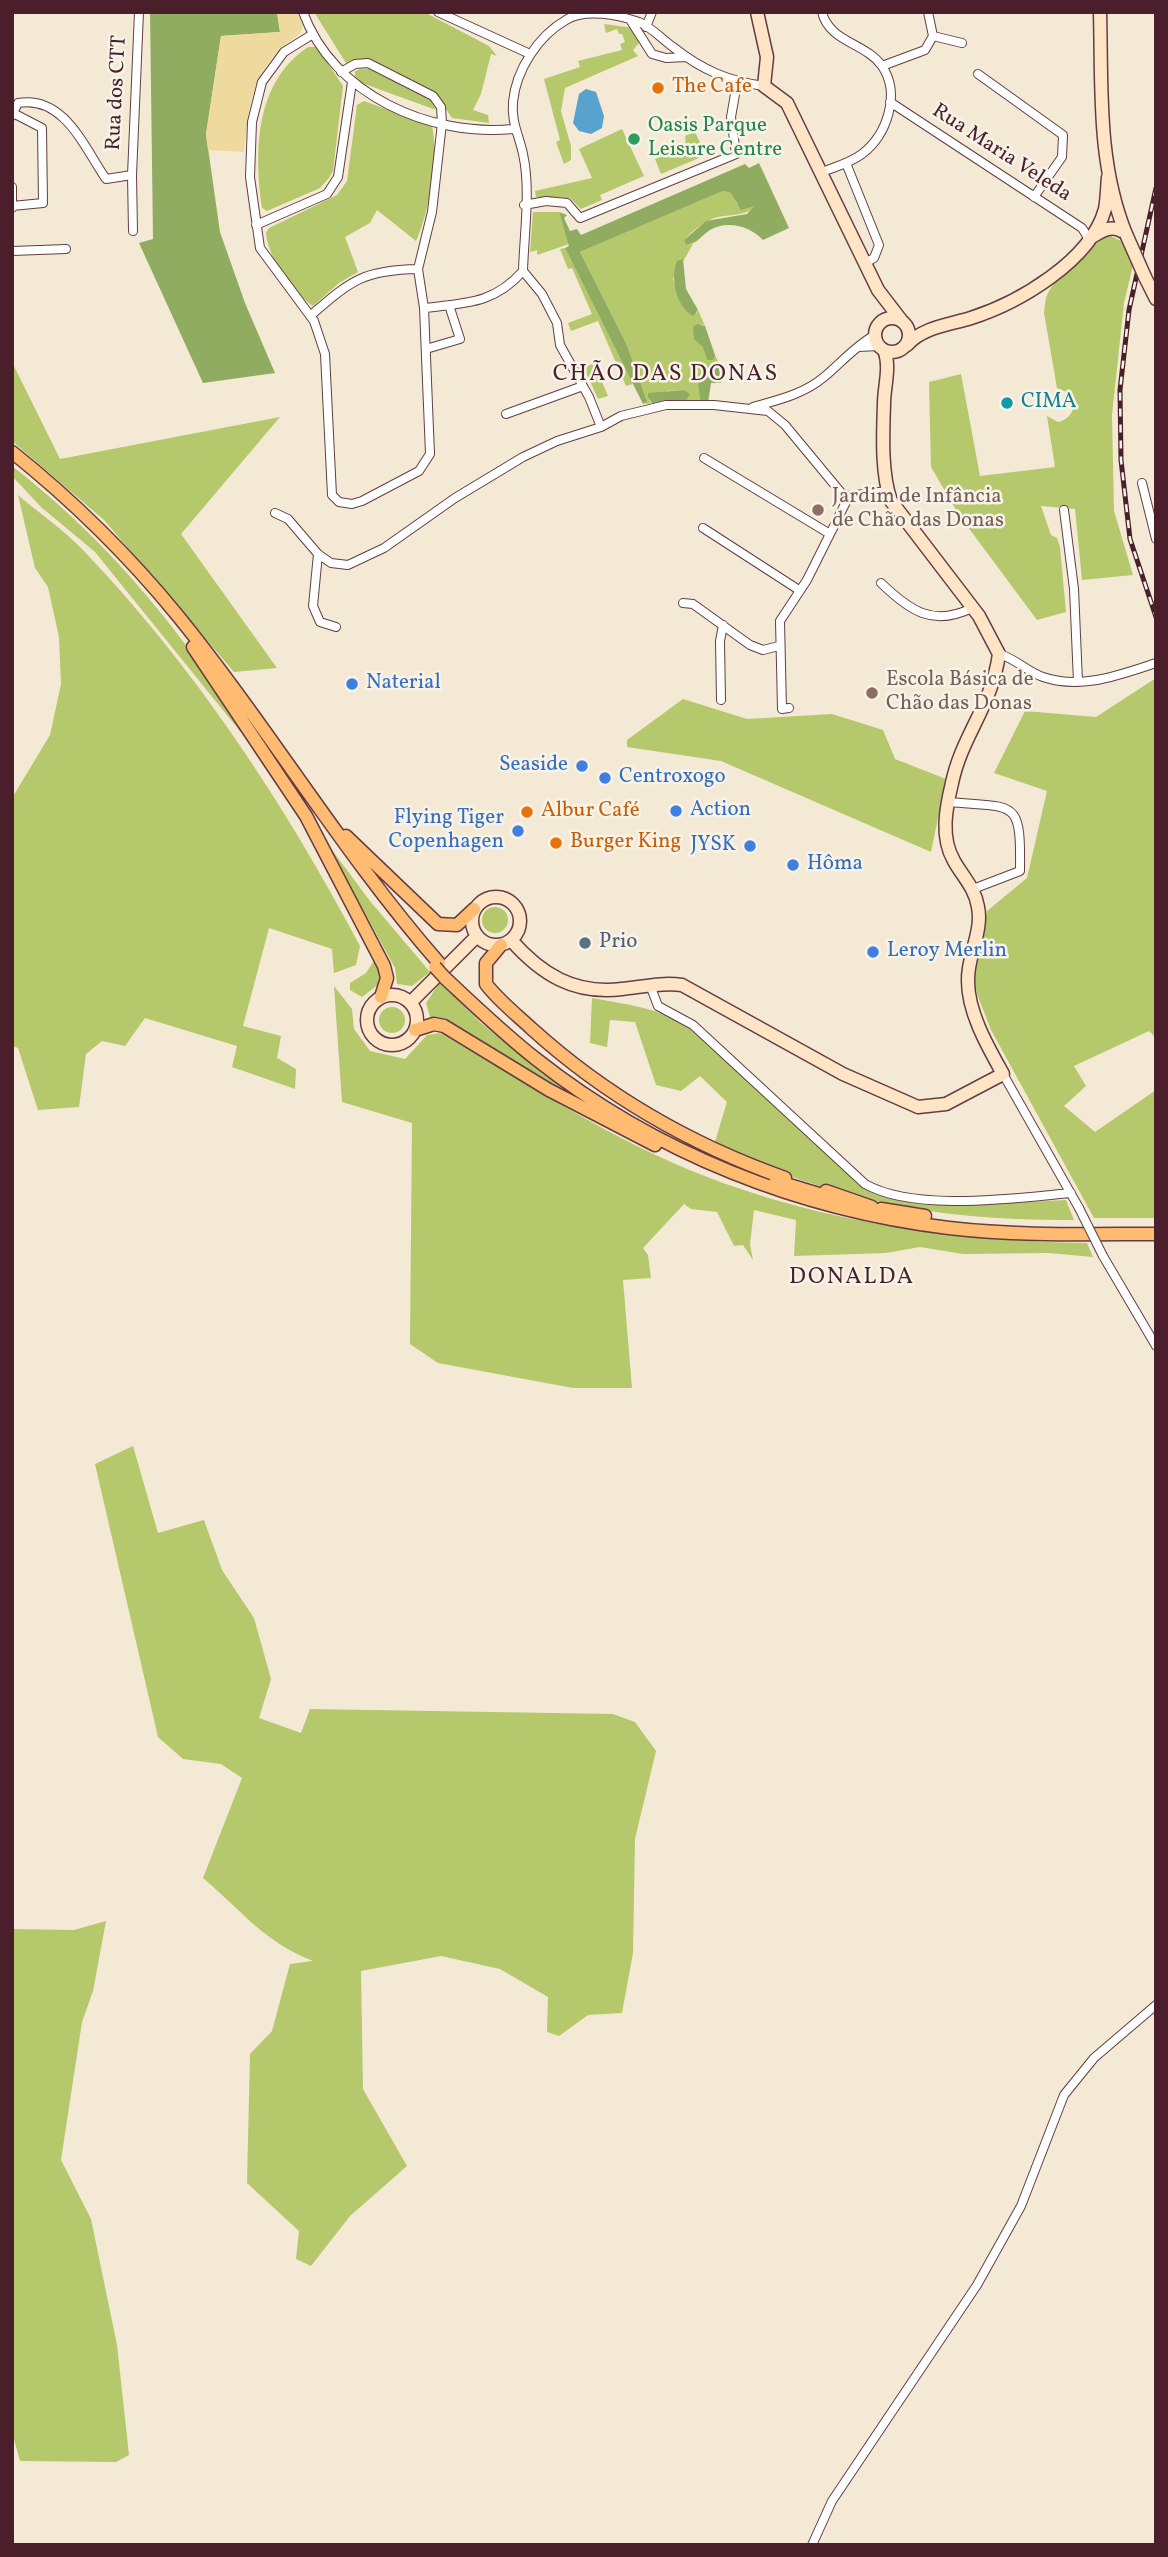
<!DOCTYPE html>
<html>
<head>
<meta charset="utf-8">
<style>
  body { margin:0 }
  #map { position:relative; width:1168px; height:2557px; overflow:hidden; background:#f4e9d4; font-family:Vollkorn,serif }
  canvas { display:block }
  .frame { position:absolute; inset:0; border:14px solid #4a1f2b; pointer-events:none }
</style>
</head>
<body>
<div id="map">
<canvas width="1168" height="2557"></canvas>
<div class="frame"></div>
</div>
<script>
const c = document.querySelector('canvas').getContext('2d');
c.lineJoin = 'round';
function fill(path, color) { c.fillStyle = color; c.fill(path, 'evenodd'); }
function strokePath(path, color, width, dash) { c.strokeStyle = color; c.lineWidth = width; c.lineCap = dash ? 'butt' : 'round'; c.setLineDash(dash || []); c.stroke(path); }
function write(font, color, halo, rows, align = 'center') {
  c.font = font + ' Vollkorn,serif'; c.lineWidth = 5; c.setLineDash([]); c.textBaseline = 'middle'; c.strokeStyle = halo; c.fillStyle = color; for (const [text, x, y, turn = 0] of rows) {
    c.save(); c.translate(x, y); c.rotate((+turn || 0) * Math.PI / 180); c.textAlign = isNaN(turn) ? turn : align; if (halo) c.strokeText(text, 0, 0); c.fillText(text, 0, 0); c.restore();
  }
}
fill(new Path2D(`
  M314,12h110l65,34 8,10 -6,-2 -10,40 -8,16 15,5 1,8 -37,-5 -17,-25 -62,-31 -8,-3 -19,4z
  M604,24l30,4 5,15 -6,7 5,6 -73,32 -4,23 10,35v14l-7,4 -8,-22 4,-2 -16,-61 36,-12 -2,-6 44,-11 -2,-6 5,-2 -3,-8h-3l-2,-5 -11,4z
  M308,47h9l26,39 -10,85 -4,7 -9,10 -53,23 -5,-3c-8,-57 -7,-126 46,-161z
  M361,69h8l60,29 7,12 -74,-27 -7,-7v-5z
  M364,101l68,25c7,29 -3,88 -16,115l-39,-31 -7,13 -25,14 13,35 -19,11 -26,23c-19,-12 -46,-50 -47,-73l3,-5 68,-33 10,-14 10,-76z
  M622,129l22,47 -44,19 2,5 -21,9 -11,-11 -34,-1 -1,-6 57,-13 -13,-29z
  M695,132l11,23 -45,19 -6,-15 31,-13 -1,-10z
  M723,191l9,2 5,11 17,2c-8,12 -28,7 -42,13 -11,5 -20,12 -28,21l2,5 7,-1 -20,35 8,22 16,12 1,-3 7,16 -3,-2 5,36 8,-5 3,6 -14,6 -6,17 2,17h-17l1,-11 -17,1 -18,9 3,3 -6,1 -20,-61 -46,-91z
  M533,212h26l10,32 -32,11v-5l-7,2z
  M1111,236l14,7 9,18 -10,42 -12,112 2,96 19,64 -51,5 -7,-71 -34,-3 10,29 6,3 3,9 6,65 -29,8 -78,-105 -28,-48 -2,-85 32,-8 19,102 75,-9 -8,-51 11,6c12,-3 15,-10 17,-21l-6,-8 -12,-5 -13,-75c1,-8 1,-15 5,-22 8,-14 48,-53 62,-55z
  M565,248l68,136 -7,2 -28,-65 -27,10 -3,-8 24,-9 -20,-46 -4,1 -8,-20z
  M12,362l48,97 220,-42 -99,117 96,134 -43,4 -130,-152 -92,-79z
  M594,363l14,33 -10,3 -14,-31z
  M12,466c67,52 126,114 176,182 20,28 37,58 55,87l-148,-183 -54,-45 -29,-31z
  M18,495c21,18 46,35 65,55 111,116 202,254 277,396l-4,19 -22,8 -2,-24 -63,-21 -26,98 38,10 -4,22 19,11 -1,20 -63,-22 5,-21 -92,-28 -20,28 -23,-5 -16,13 -7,53 -41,3 -20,-62 -6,-2v-248l38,-63 11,-51 -2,-47 -11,-50 -13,-19z
  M1156,678v360l-7,-7 -75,35 12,20 -22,20 31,26 61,-42v128h-62l-103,-188 -14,-36 -3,-19 13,-64 40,-33 20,-87 -53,-18 31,-62 71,6z
  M683,699l64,20 85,-5 51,16 12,29 51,20 -15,73 -210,-91 -94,-14v-7z
  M326,842l44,59 60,71 -18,14 -15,-2 -2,-16z
  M482 920a13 13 0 1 1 26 0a13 13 0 1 1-26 0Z
  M375,959l7,18 -3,7 -17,13 -12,-7v-7l16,-10z
  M440,982l42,42 96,75 -125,-75 -23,-7 -4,-14z
  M334,986l18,23 2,20 16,22 35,8 22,-24 13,-2c85,49 170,106 262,142 123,48 253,66 385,68l6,14 -44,-4 -86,1 -43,-7 -34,6 -92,3 2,-36 -42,-10 -4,34 3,16 -10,-15 -9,1 -17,-34 -26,-3 -7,-5 -41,44 5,7 3,23 -28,2 9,108h-59l-135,-25 -28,-19 2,-221 -70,-21z
  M592,998c38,7 73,11 106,33l160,153c6,4 12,9 19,11 41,16 142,7 189,5l8,20c-135,1 -238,-19 -360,-75l13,-43 -27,-26 -19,15 -25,-6 -21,-63 -25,-2 -3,27 -17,-4z
  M379 1020a13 13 0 1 1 26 0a13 13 0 1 1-26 0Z
  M133,1446l25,87 46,-13 18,50 32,48 17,61 -12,39 42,15 9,-24 303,5 22,8 21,29 -21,88 -2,114 -11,60 -34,2 -29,21 -12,-4 1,-35 -48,-28 -59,-13 -80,15 2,118 44,77 -57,50 -39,50 -15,-7 3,-28 -52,-48 3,-129 22,-23 18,-67 23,-3c-49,-19 -72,-51 -110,-83l39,-100 -21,-14 -38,-5 -25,-22 -63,-273z
  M106,1921l-13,70 -11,31 -21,138 30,59 26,126 12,110 -13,7 -96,-1 -8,-29v-503l62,1z`), '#b5c86c');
fill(new Path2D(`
  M150,12h127l3,20 -59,4 -15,98 14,98 25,71 30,70 -72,10 -64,-140 14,-4z
  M759,163l30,65 -26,12c-13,-14 -36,-20 -53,-10 -9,6 -13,14 -24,15l-2,-5 22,-19 41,-7 7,-8 -13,4 -10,-17 -8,-2 -143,61 46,91 21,59 -4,2 -78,-156 4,-2 -10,-34 8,3 -3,3 6,13 7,-2 4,6 164,-71 4,4z
  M683,259l3,30 12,21 -5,6c-17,-10 -23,-37 -16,-55z
  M697,324l8,2 10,29 -2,5h-6l-4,-13 -9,-8 -1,-12z
  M718,361l3,22h-10l-3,20 -8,-2 -2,-17 6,-17z
  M684,390l6,4 -4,7 -34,2 -4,-6v-4z`), '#90ac60');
fill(new Path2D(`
  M277,12h20l6,13 -3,9c-47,31 -51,66 -56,118l-36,-2 -2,-15 15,-99 59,-4z`), '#eeda9e');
fill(new Path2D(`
  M586,89l10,3 8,24 -2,12 -11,6 -12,-3 -6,-8 6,-29z`), '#57a2cf');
const street = new Path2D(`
  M303,12c30,83 127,125 210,117
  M438,12l92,42
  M631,21l21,33 14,4 20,-1
  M646,27l6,-15
  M313,34l-29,18 -22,30 -10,40 -2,55 10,71 54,73 11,33 7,141 7,7 13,2 10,-3 57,-30 11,-17 -6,-146 -6,-39 14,-57 10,-89 -1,-16 -8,-11 -65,-33 -13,1 -14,8
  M933,36l29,7
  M882,66l43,-16 8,-14 -5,-24
  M978,74l85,61 -1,22 -28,40
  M890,102l192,126 7,11
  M13,113l5,-10c46,-8 66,44 88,76l26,-4 1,56
  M12,116l1,-3 29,15 1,75 -31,3
  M846,163l33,82 -5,13 -9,5
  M822,172c13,-5 28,-9 40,-18 25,-19 39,-60 20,-88 -16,-23 -53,-24 -60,-54
  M132,175l7,-163
  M12,187v21
  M524,205l22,-4 21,2 13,15 156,-64 -5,-37 6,-34
  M256,225l71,-31 11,-17 14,-95
  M12,251l54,-2
  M424,308c42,-5 70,-4 99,-37
  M310,316c41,-35 52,-46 108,-47
  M858,347l21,-1
  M426,349l34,-10 -11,-34
  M753,407c25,-7 51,-13 71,-30 17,-14 31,-31 51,-42
  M506,414l77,-28
  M601,427l-12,-30 -29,-52 -3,-22 -15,-29 -19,-23c1,-37 8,-81 0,-117 -4,-19 -12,-32 -10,-52 3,-32 25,-66 53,-82 19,-12 53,-5 73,2 12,5 23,17 34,25 29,23 55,34 91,39
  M704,458l126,76
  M1142,483l14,56
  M1064,510l10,79 4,93
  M275,513l13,6 30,35 13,9 17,2 36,-17 71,-50 68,-41 34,-16 44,-14 20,-11 45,-11h48l54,6 17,14 58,70 6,1
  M703,528l96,62
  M318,554l-5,52 7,16 16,5
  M881,583c29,28 52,44 91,25
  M683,603l10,1 57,41 13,5 16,-4
  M999,654c16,4 28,18 44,23 38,13 76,-2 113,-14
  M721,700l-1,-59 3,-16
  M789,708l-7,1 -2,-88 27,-41 42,-84 38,-5
  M949,802c67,6 72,-4 71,69l-47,18
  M650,985l8,21 35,19 172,159c49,28 150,14 206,9
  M1003,1074l76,134
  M1103,1256l53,90
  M812,2545l20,-44 145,-216 44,-79 43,-111 30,-37 62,-53`);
const secondary = new Path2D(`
  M757,12l10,45 -3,29 23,17 91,187 23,30
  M1100,12c2,75 -3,151 26,222
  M1092,237c12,-8 22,-13 34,-3
  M1145,277l11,22
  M875 335a17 17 0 1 1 34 0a17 17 0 1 1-34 0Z
  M907,345c16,-18 42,-20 64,-27 47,-15 120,-57 134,-109 2,-10 2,-22 3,-32
  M472 921a24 24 0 1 1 48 0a24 24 0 1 1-48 0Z
  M511,940c30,34 63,55 111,49 20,-2 40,-7 60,-4l161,89 75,33 28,-3 57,-30c-15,-27 -35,-61 -35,-93 -1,-25 15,-49 10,-74 -3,-19 -15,-30 -24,-46 -14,-24 -8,-53 -2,-78 10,-48 40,-77 47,-129l-20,-38 -88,-115c-10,-28 -8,-67 -7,-97 0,-18 7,-37 0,-54
  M367 1020a25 25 0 1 1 50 0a25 25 0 1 1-50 0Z
  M410,1003l67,-67`);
const primary = new Path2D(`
  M12,452c60,48 117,104 166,164 91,112 165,237 261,347
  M193,647l113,169 78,150 3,12 -6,19
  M346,836l92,88 19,1 17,-16
  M501,945l-15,18v21c13,17 31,31 46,45 73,66 160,116 253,149
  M445,978c30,28 59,56 91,81 119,94 263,151 413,169 68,8 138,6 207,6
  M415,1030l19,-6 10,2 105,64 106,55
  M776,1181l56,17
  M826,1191l46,16
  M881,1209l44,7`);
strokePath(street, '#643d44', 10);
strokePath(secondary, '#643d44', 15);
strokePath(primary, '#643d44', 15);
strokePath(street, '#fff', 8);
strokePath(secondary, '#ffe4c6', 12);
strokePath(primary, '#febb71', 12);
const rail = new Path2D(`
  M1156,188l-27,122 -9,80 1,70 9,79 26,78`);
strokePath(rail, '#4a1f2b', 5);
strokePath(rail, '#f7f3e8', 2.5, [8]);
const streetBridge = new Path2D(`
  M1079,1208l24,48`);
const secondaryBridge = new Path2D(`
  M1126,234l19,43`);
const primaryBridge = new Path2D(`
  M435,967l10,11`);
strokePath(streetBridge, '#643d44', 10, []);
strokePath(secondaryBridge, '#643d44', 15, []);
strokePath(primaryBridge, '#643d44', 15, []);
strokePath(streetBridge, '#fff', 8);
strokePath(secondaryBridge, '#ffe4c6', 12);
strokePath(primaryBridge, '#febb71', 12);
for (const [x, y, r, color] of [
  [658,88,7,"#e8710a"],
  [634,139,7,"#2e9e5b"],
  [1007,403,7,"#0f9aa8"],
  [818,510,7,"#8d6e63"],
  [352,684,7,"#3f7fe0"],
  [872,693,7,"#8d6e63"],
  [582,766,7,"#3f7fe0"],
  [605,778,7,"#3f7fe0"],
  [676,811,7,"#3f7fe0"],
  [527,812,7,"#e8710a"],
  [518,831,7,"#3f7fe0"],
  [556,843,7,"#e8710a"],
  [750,846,7,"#3f7fe0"],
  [793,865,7,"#3f7fe0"],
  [585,943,7,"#5c6f8a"],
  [873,952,7,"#3f7fe0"]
]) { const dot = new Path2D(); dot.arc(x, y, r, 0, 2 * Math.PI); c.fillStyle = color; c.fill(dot); strokePath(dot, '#f7f3e8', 2.5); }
write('21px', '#c56008', '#f7f3e8', [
  ["The Cafe",672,88],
  ["Albur Café",541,812],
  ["Burger King",570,843]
], 'left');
write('21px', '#4a1f2b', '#f7f3e8', [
  ["Rua dos CTT",118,93,-87],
  ["Rua Maria Veleda",1001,154,33]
]);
write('21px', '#27864d', '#f7f3e8', [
  ["Oasis Parque",648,127],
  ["Leisure Centre",648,151]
], 'left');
write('21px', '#0d838f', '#f7f3e8', [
  ["CIMA",1021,403]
], 'left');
write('21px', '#785e54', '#f7f3e8', [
  ["Jardim de Infância",832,498],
  ["de Chão das Donas",832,522],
  ["Escola Básica de",886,681],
  ["Chão das Donas",886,705]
], 'left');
write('21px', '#366cbe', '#f7f3e8', [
  ["Naterial",366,684],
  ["Seaside",568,766,"right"],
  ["Centroxogo",619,778],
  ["Action",690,811],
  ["Flying Tiger",504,819,"right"],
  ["Copenhagen",504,843,"right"],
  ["JYSK",736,846,"right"],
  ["Hôma",807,865],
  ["Leroy Merlin",887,952]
], 'left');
write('21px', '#4e5e75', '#f7f3e8', [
  ["Prio",599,943]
], 'left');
c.letterSpacing = '2px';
write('23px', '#4a1f2b', '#f7f3e8', [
  ["CHÃO DAS DONAS",666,376],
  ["DONALDA",852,1279]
]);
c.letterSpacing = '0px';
</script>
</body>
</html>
